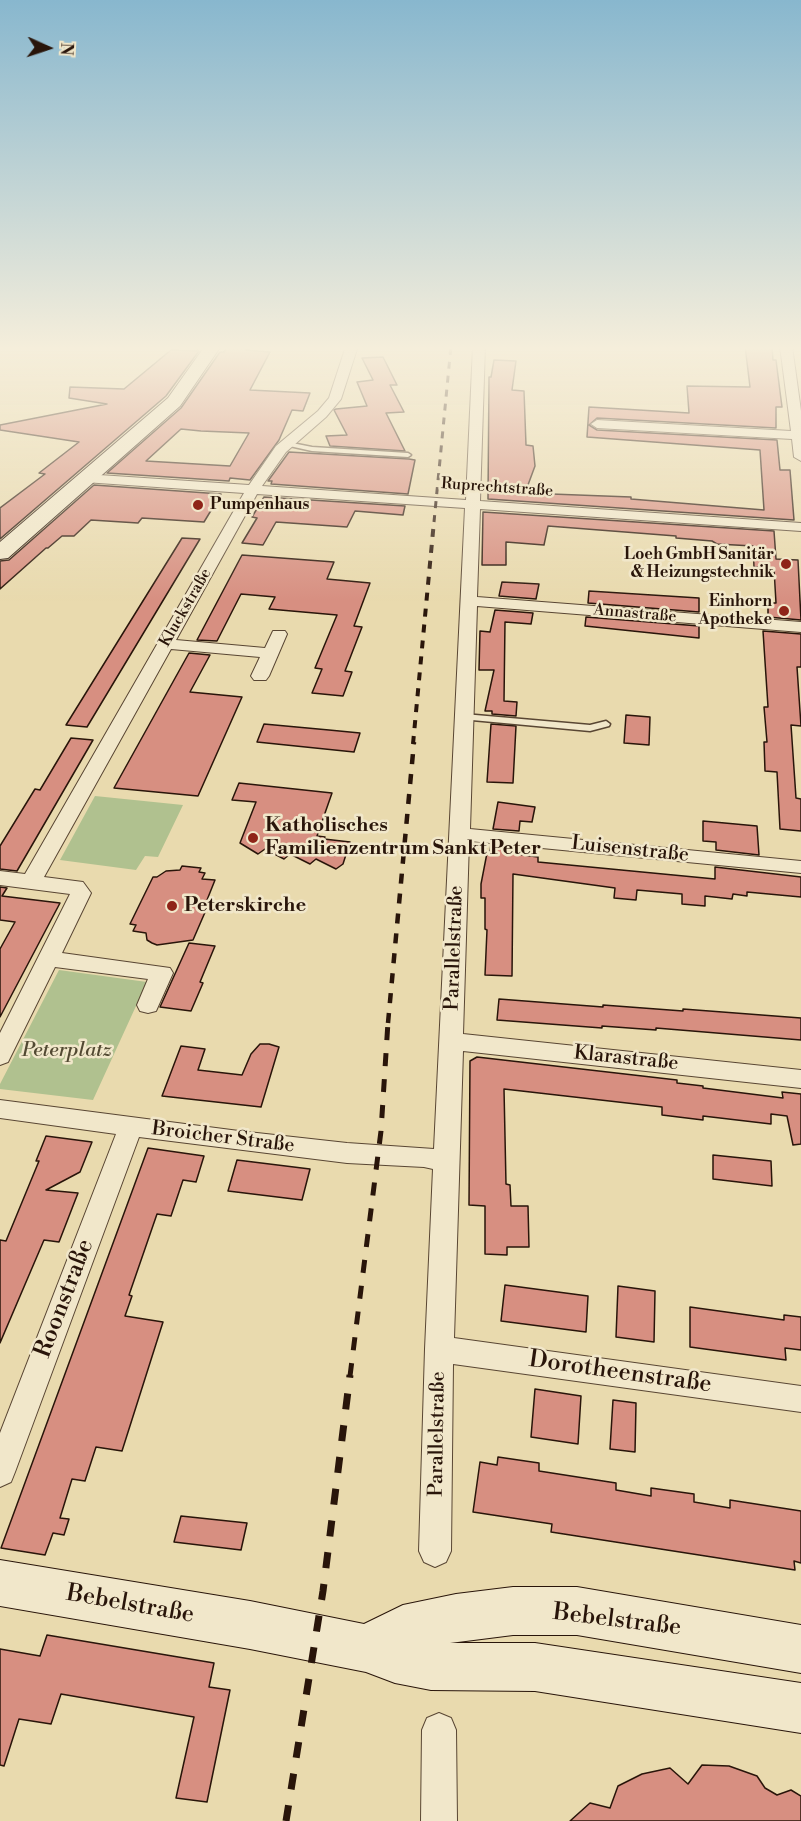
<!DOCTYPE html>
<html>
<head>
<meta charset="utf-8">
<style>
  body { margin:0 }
  #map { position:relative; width:801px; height:1821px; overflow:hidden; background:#e9daae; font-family:"Libre Bodoni",serif }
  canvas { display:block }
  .north { position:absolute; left:18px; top:18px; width:60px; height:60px; -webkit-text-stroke:4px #f1e7ca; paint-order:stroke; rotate:93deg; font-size:16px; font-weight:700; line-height:24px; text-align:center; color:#29150a }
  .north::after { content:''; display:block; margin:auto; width:21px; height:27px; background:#29150a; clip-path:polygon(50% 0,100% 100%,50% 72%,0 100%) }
</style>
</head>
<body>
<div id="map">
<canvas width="801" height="1821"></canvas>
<div class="north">N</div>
</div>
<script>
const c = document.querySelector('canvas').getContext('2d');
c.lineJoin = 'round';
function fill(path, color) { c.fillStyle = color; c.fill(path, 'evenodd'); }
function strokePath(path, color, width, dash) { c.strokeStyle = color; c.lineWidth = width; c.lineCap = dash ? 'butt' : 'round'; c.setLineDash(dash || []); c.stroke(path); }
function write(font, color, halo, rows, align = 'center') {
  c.font = font + ' "Libre Bodoni",serif'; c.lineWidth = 5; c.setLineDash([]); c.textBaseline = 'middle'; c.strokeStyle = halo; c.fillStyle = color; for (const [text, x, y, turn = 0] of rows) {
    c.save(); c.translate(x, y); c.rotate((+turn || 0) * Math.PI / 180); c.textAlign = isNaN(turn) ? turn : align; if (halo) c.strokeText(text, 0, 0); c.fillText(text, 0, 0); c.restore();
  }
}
fill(new Path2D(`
  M95,796l88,9 -25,52 -13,-1 -9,14 -76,-10z
  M59,970l88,12 -54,118 -93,-11v-5z`), '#b0c18f');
const building = new Path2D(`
  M228,346h21l-3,4 24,2 -20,38 60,3 -7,18 -11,-1 -13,30 -29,40 -20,-2 -1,3 -122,-8 74,-65 39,-56h4zM181,429l20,2 48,2 -19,33 -84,-5z
  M745,346l27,1 1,13h3l6,47h-6v21l-179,-10 -8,7 8,5 180,10 3,30h10l4,50 -306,-21 1,-122h2l3,-17 22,1 -4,29 12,1 2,54 7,1 2,20 -10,27 106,4v2l133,11 -4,-60 -173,-13 2,-30 100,6 -2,-27 63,1z
  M171,350l28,1 -33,45 -166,143v-31l45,-34 -6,-1 40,-31 -79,-12v-5l107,-21 -38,-6 1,-11 54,2z
  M383,357l14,28h-7l14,27 -18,1 19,38 -75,-5 -4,-10 21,-1 -13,-25 2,-1 31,-3 -10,-24 16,-2 -11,-22z
  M289,452l120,7 6,1 -7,34 -137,-10 1,-3h-4z
  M94,485l127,9 -17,28 -62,-4 -4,5 -47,-3 -17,16h-12l-14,12h-2l-46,41v-28l9,-1z
  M264,497l141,9 -2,9 -48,-4 -8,16 -71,-5 -13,23 -21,-2 15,-25 -5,-1z
  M483,512l291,19 2,28 22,1 3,60 -33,-3v-11l4,1 -1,-4h5l-2,-34 -20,-2 -1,-21 -36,-2 -5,-3 -36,-3v-2l-128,-10 -4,19 -38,-3v23h-24z
  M182,538l18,1 -113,188 -21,-2z
  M242,555l92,7 -7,17 43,4 -16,43 8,1 -17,44 7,1 -9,24 -31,-3 10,-24 -7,-1 22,-53 -68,-6 6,-12 -34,-3 -24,47 -20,-1z
  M502,582l37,2 -3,15 -37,-3z
  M589,591l110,7v14l-111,-9z
  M495,610l38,3 -2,11 -26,-2 -1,79 13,1 -1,14 -24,-2v-3h-7l9,-41h-15l1,-39 10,1z
  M586,617l113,9v12l-114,-12z
  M763,631l38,3v33h-4l4,59 -10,-1 5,73 5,1v32l-21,-2 -3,-57 -12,-1 -1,-29h3l-3,-35h4z
  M189,653l21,2 -20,37 52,5 -44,99 -84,-8z
  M626,715l24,2 -1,28 -25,-2z
  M264,724l65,6 31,3 -6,19 -97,-10z
  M491,724l25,2 -3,57 -26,-1z
  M71,738l22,2 -76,131 -17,-2v-23l35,-57 5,1z
  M239,783l93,10 -15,43 8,1 -1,2 26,3 -7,22 -7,5 -20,-10 -6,5 -20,-10 -6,5 -19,-10 -7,5 -18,-11 16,-41 -24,-2z
  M498,802l37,5 -3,15 -12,-1 -1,10 -26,-2z
  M703,821l54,5 2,29 -43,-5v-8l-13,-1z
  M491,845l26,3 -1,6 22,3v5l177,17v-12l86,10v20l-54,-5v4l-14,-2 -1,5 -27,-3v10l-23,-2v-10l-45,-4 -1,10 -22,-2 1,-10 -102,-14 -1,102 -27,-1 2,-45 -2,-1v-31h-4v-14l6,-31 2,1z
  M182,866l19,2 -2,4 6,1 -3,6 13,1 -12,30h3l-13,30 -36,5 -5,-2 -5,-3 -1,-7 -13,-2 3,-6 -6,-1 23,-47h4l9,-6 14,-1z
  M0,887l7,1 -5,8 58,7 -60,114v-68l15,-27 -15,-2z
  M189,943l26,3 -15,36 3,1 -12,28 -31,-4z
  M499,999l104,8v-2l80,6v-2l118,9v22l-145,-12v2l-54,-4v2l-105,-8z
  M260,1044h9l10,3 -18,60 -99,-11 19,-50 24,3 -7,21 44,5 9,-21z
  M477,1057l200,23v3l26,3v2l80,10 -1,-6 19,2v50l-8,1 -6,-29 -16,-2v10l-68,-8v4l-41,-5v-8l-158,-18 2,95 4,1 1,21h17l1,41h-22v8l-22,-1v-48l-16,-1 1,-144z
  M46,1136l46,6 -12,30 -34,18 32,3 -19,49 -15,-2 -44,103v-103l6,1 33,-80h-3z
  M148,1148l56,8 -8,26 -13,-2 -12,36 -14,-2 -28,81 3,1 -7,20 38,6 -41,129 -26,-4 -11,34 -13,-2 -12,39 9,1 -5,16 -11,-2 -8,22 -44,-7z
  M713,1155l58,6 1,25 -59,-7z
  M237,1160l73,9 -8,31 -74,-9z
  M505,1285l83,11 -2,36 -85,-11z
  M618,1286l37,5 -1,51 -38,-5z
  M690,1307l94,13v-5l17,2v33l-16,-2 1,12 -96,-13z
  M535,1389l46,7 -3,48 -47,-7z
  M613,1400l23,3 -1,49 -25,-3z
  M498,1457l41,6v8l77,12v7l35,6v-8l43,6v8l36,6v-8l71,11v52l-7,-2 1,9 -83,-13 -161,-25 1,-8 -79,-12 7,-50 17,3z
  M181,1516l66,7 -6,27 -67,-8z
  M47,1635l167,28 -5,24 21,3 -23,112 -31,-4 18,-81 -133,-23 -10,30 -32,-5 -15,47 -4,-1v-116l40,7z
  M702,1765l27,1 28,10 8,12 12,7 14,-5 10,6v25h-231l20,-18 20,5 8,-22 24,-12 28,-6 18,16z`);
fill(building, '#d78f81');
strokePath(building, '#29150a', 1.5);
const lane = new Path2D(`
  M287,442l25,5 96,6 3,2 -3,2 -96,-6 -27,-6 -1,-1z
  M464,714l126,11 16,-4 4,3 -1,2 -19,5 -129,-12 -1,-2z`);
const street = new Path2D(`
  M193,346h25l1,1c-6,5 -20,4 -26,-1z
  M346,346h12l-17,53 -15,18 -40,35 -24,34 204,14 7,-154h12l-5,155 321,22v8l-321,-22 -3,88 324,25v10l-324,-26 -7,223 331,32v12l-332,-32 -6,193 338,36v18l-338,-37 -9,287 347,48v26l-348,-48 -2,187 -5,11 -11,5 -11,-5 -5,-11 6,-202 8,-180 -9,-2 -77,-4 -208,-26 -124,335 -4,10 -11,5v-54l116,-299 -116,-16v-18l239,31 108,12 87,6 31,-641 -208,-14 -81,146 89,8 8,-17h12l2,3 -18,42 -3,4h-12l-3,-4 9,-19 -89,-8 -127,228 39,5 8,11 -29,60 108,15 3,5 -17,38 -8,2 -8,-2 -3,-6 11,-26 -93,-12 -47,95 -8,3v-32l70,-139 -70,-9v-14l25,3 219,-381 -160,-11 -7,-4 7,-4 165,11 27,-39 42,-35 11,-13z
  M780,346h12l9,65v50l-7,-4 -2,-18 -195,-11 -6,-4 6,-4 194,11z
  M439,1713l12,5 5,12 1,91h-36l1,-91 5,-12z`);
const secondary = new Path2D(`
  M205,346h16l-41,60 -172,152 -8,1v-17l168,-144z
  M0,1560l250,41 114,23 39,-19 53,-11 57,-7h64l224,38v48l-224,-38h-64l-63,8h85l266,40v50l-266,-42 -104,-1 -36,-7 -29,-11 -116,-23 -250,-43z`);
strokePath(lane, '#594633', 3);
strokePath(street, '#594633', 2);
strokePath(secondary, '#29150a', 2);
fill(lane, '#f1e7ca');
fill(street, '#f1e7ca');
fill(secondary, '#f1e7ca');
strokePath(new Path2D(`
  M434,522l17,-176`), '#29150a', 3, [7, 7]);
strokePath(new Path2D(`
  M413,744l21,-223`), '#29150a', 4, [8, 8]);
strokePath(new Path2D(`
  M388,1023l26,-281`), '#29150a', 4.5, [10, 10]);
strokePath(new Path2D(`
  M350,1376l31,-245 7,-109`), '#29150a', 5, [13, 13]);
strokePath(new Path2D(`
  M286,1821l37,-230 27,-216`), '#29150a', 7, [16, 16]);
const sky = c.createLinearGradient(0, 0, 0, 601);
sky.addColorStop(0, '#88b7ce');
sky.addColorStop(0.58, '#f5eedb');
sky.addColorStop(1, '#f5eedb00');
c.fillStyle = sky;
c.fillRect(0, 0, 801, 601);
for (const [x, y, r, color] of [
  [198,505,6,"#8f2418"],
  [786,564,6,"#8f2418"],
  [784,611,6,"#8f2418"],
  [253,838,6,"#8f2418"],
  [172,906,6,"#8f2418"]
]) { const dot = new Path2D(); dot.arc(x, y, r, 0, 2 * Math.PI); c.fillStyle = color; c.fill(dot); strokePath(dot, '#f1e7ca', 2); }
write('16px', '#29150a', '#f1e7ca', [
  ["Ruprechtstraße",497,488,4],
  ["Kluckstraße",186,608,-60],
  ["Annastraße",635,614,5]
]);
write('bold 16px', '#29150a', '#f1e7ca', [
  ["Pumpenhaus",210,505,"left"],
  ["Loeh GmbH Sanitär",774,555],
  ["& Heizungstechnik",774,573],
  ["Einhorn",772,602],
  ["Apotheke",772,620]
], 'right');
write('bold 20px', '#29150a', '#f1e7ca', [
  ["Katholisches",265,826],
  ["Familienzentrum Sankt Peter",265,849],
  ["Peterskirche",184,906]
], 'left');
write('20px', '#29150a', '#f1e7ca', [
  ["Luisenstraße",630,850,6],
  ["Parallelstraße",455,948,-88],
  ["Klarastraße",626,1059,6],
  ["Broicher Straße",223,1138,7],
  ["Parallelstraße",438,1434,-89]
]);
write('italic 20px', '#524932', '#f1e7ca', [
  ["Peterplatz",67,1051]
]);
write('24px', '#29150a', '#f1e7ca', [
  ["Roonstraße",65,1299,-69],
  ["Dorotheenstraße",620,1373,8],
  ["Bebelstraße",130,1605,10],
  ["Bebelstraße",617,1621,7]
]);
</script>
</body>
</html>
